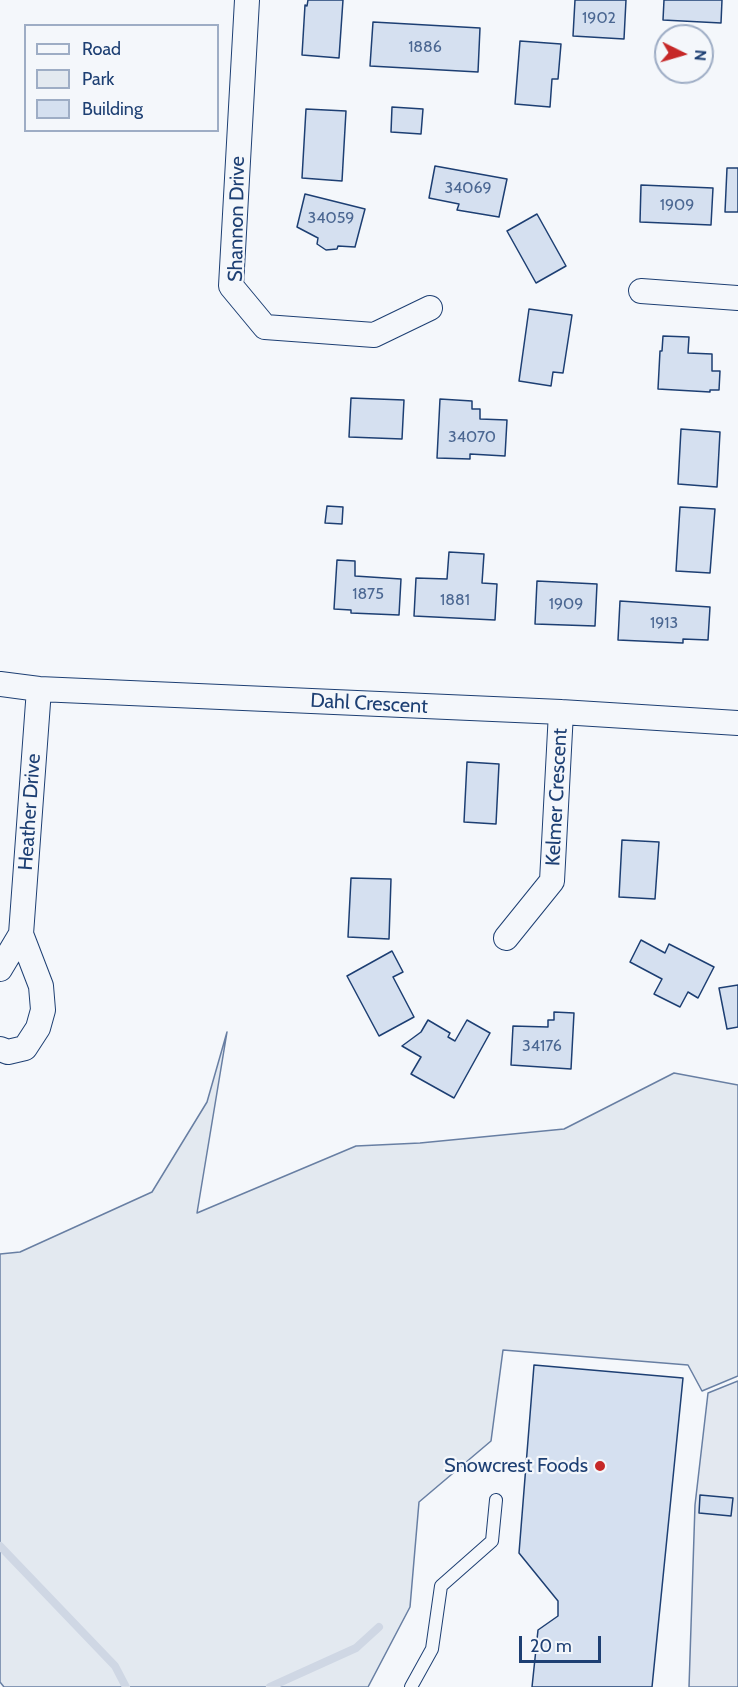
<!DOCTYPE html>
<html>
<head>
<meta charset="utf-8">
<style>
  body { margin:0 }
  #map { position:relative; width:738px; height:1687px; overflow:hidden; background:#f4f7fb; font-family:Cabin,sans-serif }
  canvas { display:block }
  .legend { position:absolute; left:24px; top:24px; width:195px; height:108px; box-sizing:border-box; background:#f4f7fb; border:2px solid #9eadc5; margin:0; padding:8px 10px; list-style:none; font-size:18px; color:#1d3f73 }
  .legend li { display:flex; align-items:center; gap:12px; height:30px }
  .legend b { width:30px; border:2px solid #9eadc5 }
  .north { position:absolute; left:654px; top:24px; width:60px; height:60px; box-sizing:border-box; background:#f4f7fb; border:2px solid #9eadc5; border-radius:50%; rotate:95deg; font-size:16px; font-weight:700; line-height:24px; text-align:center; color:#1d3f73 }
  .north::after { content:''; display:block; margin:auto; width:21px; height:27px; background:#c62828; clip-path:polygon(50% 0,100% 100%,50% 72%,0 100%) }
  .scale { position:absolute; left:519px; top:1636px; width:82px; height:27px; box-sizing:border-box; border:3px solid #1d3f73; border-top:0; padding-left:8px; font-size:18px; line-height:21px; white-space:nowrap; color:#1d3f73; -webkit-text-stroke:4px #f4f7fb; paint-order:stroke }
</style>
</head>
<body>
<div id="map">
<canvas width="738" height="1687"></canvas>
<ul class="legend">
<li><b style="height:8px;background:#f4f7fb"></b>Road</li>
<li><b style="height:16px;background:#e3e9f0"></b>Park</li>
<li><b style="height:16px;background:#d5e0f0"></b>Building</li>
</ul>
<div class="north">N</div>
<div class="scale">20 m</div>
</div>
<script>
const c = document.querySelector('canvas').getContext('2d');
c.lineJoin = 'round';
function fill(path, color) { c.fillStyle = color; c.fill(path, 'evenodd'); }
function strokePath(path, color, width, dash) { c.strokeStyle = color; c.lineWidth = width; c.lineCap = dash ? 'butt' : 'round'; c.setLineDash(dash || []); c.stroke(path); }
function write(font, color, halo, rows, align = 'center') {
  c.font = font + ' Cabin,sans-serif'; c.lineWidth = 4.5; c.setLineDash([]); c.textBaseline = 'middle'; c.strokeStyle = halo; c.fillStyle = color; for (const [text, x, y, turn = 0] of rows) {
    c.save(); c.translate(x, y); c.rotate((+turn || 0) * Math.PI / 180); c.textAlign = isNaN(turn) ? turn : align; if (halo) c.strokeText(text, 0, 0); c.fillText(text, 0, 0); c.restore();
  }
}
const green = new Path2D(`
  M227,1032l-30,181 159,-67 64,-3 144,-14 110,-56 64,12v291l-36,15 -14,-26 -185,-15 -12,91 -72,61 -9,105 -42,80h-364l-4,-5v-428l20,-2 132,-60 55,-90z`);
fill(green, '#e3e9f0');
strokePath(green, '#687fa3', 1.5);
const parking = new Path2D(`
  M738,1381v306h-49l6,-182 13,-112z`);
fill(parking, '#e3e8f0');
strokePath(parking, '#687fa3', 1.5);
strokePath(new Path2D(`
  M0,1546l115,120 11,21
  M270,1687l86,-39 23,-21`), '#cfd7e4', 8);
const building = new Path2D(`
  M308,0h35l-4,58 -37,-3 3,-50 2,1z
  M575,0h51l-2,39 -51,-3z
  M664,0h58l-1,23 -58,-3z
  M373,22l107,6 -2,44 -108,-6z
  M520,41l41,3 -3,35h-6l-2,28 -35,-3z
  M392,107l31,2 -2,25 -30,-2z
  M306,109l40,2 -4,70 -40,-3z
  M435,166l72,13 -8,38 -42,-7 2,-6 -30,-6z
  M727,168h11v44h-13z
  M641,185l72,3 -2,37 -71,-3z
  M305,194l60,15 -10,38 -17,-1 -1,3 -11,1 -9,-6 1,-6 -21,-11z
  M537,214l29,52 -30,17 -29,-52z
  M529,309l43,6 -9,58 -10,-1 -2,14 -32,-5z
  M663,336l26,1 -1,16 24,1v17h8l-1,19h-9v2l-52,-3 2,-38h2z
  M351,398l53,2 -2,39 -53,-2z
  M440,399l32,2v8h8v10l27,1 -2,36 -35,-2v5l-33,-1z
  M681,429l39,3 -3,55 -39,-3z
  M327,506l16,1 -1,17 -17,-1z
  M680,507l35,2 -5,64 -34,-2z
  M449,552l35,2 -2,29 15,1 -2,36 -81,-4 2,-38 31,1z
  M337,560l18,1v15l46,3 -2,36 -48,-2v-3l-17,-1z
  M537,581l60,3 -2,42 -60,-2z
  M620,601l90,6 -2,33 -25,-1v4l-65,-3z
  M467,762l32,2 -3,60 -32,-2z
  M622,840l37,2 -4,57 -36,-2z
  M351,878l40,1 -2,60 -41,-2z
  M641,940l24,13 4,-9 45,23 -16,31 -10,-6 -8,15 -26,-13 8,-15 -32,-17z
  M392,951l11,21 -10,5 21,40 -35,19 -32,-60z
  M738,985v42l-11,2 -8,-41z
  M554,1012l20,1 -3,56 -60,-4 2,-39 35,1v-7h6z
  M428,1020l22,13 -2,4 7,4 12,-21 23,13 -36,65 -43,-24 10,-17 -19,-11 19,-14z
  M534,1365l149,13 -31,309h-120l6,-57 20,-14v-15l-39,-48z
  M700,1495l33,3 -2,18 -32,-3z`);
fill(building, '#d5e0f0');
strokePath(building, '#1d3f73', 1.5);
const lane = new Path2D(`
  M411,1687l21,-38 9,-63 51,-45 4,-41`);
const street = new Path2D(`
  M247,0l-16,286 34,41 109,8 56,-27
  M641,291l97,7
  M0,684l39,5 522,23 177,11
  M506,938l46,-57 9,-169
  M0,969l21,-35
  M0,1049l8,3 17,-4 13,-20 5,-18 -2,-24 -20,-52 18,-245`);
strokePath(lane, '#1d3f73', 14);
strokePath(street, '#1d3f73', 26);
strokePath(lane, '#f4f7fb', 12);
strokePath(street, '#f4f7fb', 24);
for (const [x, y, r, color] of [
  [600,1466,6,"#c62828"]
]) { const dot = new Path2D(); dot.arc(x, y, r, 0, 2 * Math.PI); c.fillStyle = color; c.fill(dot); strokePath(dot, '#f4f7fb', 2); }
write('16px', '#4b6792', null, [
  ["1902",599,18],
  ["1886",425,47],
  ["34069",468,188],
  ["1909",677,205],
  ["34059",331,218],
  ["34070",472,437],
  ["1875",368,594],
  ["1881",455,600],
  ["1909",566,604],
  ["1913",664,623],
  ["34176",542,1046]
]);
write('20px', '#1d3f73', '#f4f7fb', [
  ["Shannon Drive",237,219,-89],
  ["Dahl Crescent",369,704,3],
  ["Kelmer Crescent",557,797,-87],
  ["Heather Drive",30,812,-86]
]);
write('20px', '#1d3f73', '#f4f7fb', [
  ["Snowcrest Foods",588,1466]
], 'right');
</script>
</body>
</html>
